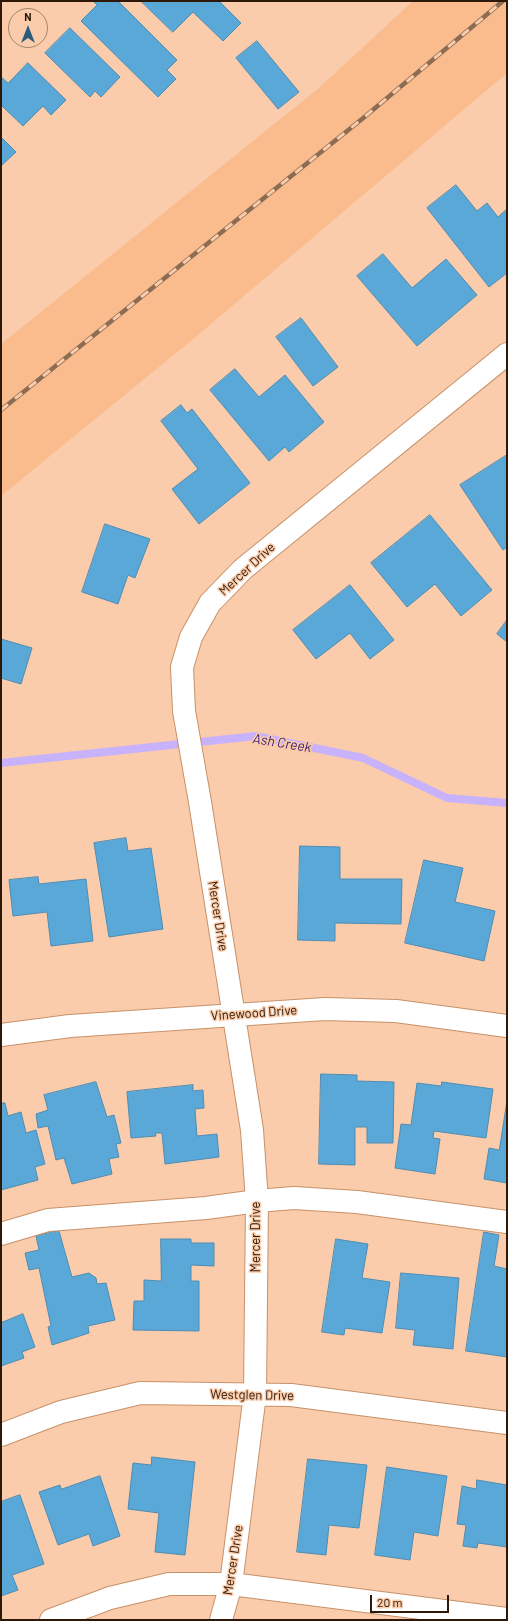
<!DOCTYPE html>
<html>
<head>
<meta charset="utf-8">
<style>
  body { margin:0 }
  #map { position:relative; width:508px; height:1621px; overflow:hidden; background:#faccab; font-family:Barlow,sans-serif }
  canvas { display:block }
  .frame { position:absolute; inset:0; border:2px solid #2e1909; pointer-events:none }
  .north { position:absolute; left:8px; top:8px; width:40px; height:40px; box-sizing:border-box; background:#faccab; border:1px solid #a8846a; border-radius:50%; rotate:0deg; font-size:11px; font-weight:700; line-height:16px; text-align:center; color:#2e1909 }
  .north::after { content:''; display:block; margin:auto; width:14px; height:18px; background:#2a5c7a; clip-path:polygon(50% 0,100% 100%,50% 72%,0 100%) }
  .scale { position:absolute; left:370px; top:1595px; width:79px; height:18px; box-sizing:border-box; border:2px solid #2e1909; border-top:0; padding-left:5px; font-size:12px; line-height:14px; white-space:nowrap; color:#2e1909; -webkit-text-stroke:3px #faccab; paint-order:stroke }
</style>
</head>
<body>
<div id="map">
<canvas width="508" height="1621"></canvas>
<div class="frame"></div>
<div class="north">N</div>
<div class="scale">20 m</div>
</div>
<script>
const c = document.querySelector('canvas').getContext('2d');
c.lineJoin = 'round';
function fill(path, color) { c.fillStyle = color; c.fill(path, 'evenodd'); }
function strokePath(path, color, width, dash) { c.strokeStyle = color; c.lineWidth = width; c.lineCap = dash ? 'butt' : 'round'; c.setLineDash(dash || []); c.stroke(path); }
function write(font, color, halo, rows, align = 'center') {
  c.font = font + ' Barlow,sans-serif'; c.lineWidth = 3; c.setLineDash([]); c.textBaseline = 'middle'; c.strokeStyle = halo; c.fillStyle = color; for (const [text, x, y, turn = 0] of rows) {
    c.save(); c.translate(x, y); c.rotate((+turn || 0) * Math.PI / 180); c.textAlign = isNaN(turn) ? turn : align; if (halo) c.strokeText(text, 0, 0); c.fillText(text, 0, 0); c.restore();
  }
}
fill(new Path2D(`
  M413,1h94v72l-315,267 -191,156v-152l318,-256z`), '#fabb8d');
strokePath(new Path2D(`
  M1,763l255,-27 107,22 84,40 60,5`), '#c7b2fb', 8);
const building = new Path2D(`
  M93,1h25l59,59 -10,10 9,9 -18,18 -77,-76 16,-16z
  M141,1h78l22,22 -18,18 -30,-29 -20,20z
  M70,28l50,49 -19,20 -6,-6 -5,6 -45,-44z
  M257,41l42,51 -21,17 -42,-51z
  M28,63l38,37 -15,15 -8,-9 -20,20 -22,-21v-28l7,6z
  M1,137l15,15 -15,14z
  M456,185l21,26 10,-8 11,14 9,-8v64l-18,14 -62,-79z
  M383,254l29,34 34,-29 31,36 -60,51 -60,-70z
  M301,318l37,49 -25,19 -37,-49z
  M235,369l24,28 26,-22 39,47 -35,30 -4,-5 -16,14 -59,-71z
  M181,405l6,8 5,-4 58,74 -51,41 -27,-35 26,-20 -37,-48z
  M507,455v92l-4,3 -43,-65z
  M430,515l62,75 -31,26 -26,-32 -28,23 -36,-44z
  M105,524l45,15 -15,39 -7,-3 -10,29 -36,-12z
  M350,585l44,55 -24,19 -20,-26 -34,26 -23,-29z
  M507,620v22l-10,-8z
  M1,639l31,9 -11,36 -20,-6z
  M126,838l2,13 23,-3 12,81 -54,8 -15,-94z
  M300,846l40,1v32h62l-1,45 -66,-1v18l-37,-1z
  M424,860l39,8 -8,34 40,9 -11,50 -79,-18z
  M38,877l1,7 47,-5 7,62 -42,5 -4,-34 -34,4 -4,-36z
  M321,1074l36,1v6l37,1 -1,61h-26v-16h-12v38l-36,-1z
  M96,1082l11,35 7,-2 7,28 -5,1 3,13 -10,2 3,15 -40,10 -8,-26 -8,2 -8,-34 -10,2 -2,-14 12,-4 -4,-15z
  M442,1082l51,7 -7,49 -52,-7 -1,7 7,1 -5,35 -40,-6 6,-44 10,1 6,-42 24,3z
  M193,1085v6l10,-1 1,18 -9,1 2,27 20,-2 2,23 -54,7 -3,-31h-7l1,3 -25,2 -4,-46z
  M507,1101v82l-23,-4 5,-31 10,2z
  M1,1103h4l3,13 13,-4 5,21 10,-3 9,34 -10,3 3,13 -37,10z
  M59,1231l13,46 17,-4 7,5 1,6 9,-1 9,37 -27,6 1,7 -37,12 -4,-18 3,-1 -12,-58 -10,2 -4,-17 14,-3 -3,-14z
  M484,1232l15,3 -5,31 13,3v88l-41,-6z
  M161,1239h30v4h23v23l-23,-1v16h8v50l-66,-1 1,-29h10v-21l17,1z
  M336,1239l32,5 -6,34 28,4 -8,51 -37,-5 -1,7 -22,-3z
  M401,1273l58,5 -6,71 -40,-4 2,-15 -19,-2z
  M23,1314l12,33 -13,5 2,6 -23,8v-46l1,2z
  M152,1457l43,5 -10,93 -30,-3 4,-39 -31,-4 5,-46 18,2z
  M308,1459l59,6 -8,63 -30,-3 -3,30 -29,-3z
  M387,1467l60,9 -9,60 -24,-4 -4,28 -35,-5z
  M100,1476l20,60 -27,10 -4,-12 -31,11 -19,-53 21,-7 1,4z
  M477,1480l30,5v62l-29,-4 -1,5 -14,-2 3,-21 -9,-1 5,-38 14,3z
  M20,1495l24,69 -32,11 6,15 -17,6v-94z`);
fill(building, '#5aa8d7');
strokePath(building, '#508cb2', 1);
const minor = new Path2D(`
  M1,1035l69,-9 255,-17 71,2 111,15
  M1,1234l47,-14 158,-12 51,-7 37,-3 63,4 150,20
  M1,1435l60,-23 79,-19 151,2 216,28
  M51,1620l59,-22 59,-14h62l276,35
  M221,1620l10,-36 24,-190 2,-193 -5,-71 -52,-328 -16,-91 -2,-44 9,-30 19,-34 33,-34 264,-215`);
strokePath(minor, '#c79169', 24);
strokePath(minor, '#fff', 22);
const rail = new Path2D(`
  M1,410l361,-291 141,-118`);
strokePath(rail, '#8d6c54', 4.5);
strokePath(rail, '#faccab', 3, [9]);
write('13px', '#2e1909', '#faccab', [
  ["Mercer Drive",247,569,-43],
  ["Mercer Drive",218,916,81],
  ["Vinewood Drive",254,1013,-4],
  ["Mercer Drive",256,1237,-90],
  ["Westglen Drive",252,1395,1],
  ["Mercer Drive",233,1560,-81]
]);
write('italic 14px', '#3f1d6f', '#faccab', [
  ["Ash Creek",282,743,9]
]);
</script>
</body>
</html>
